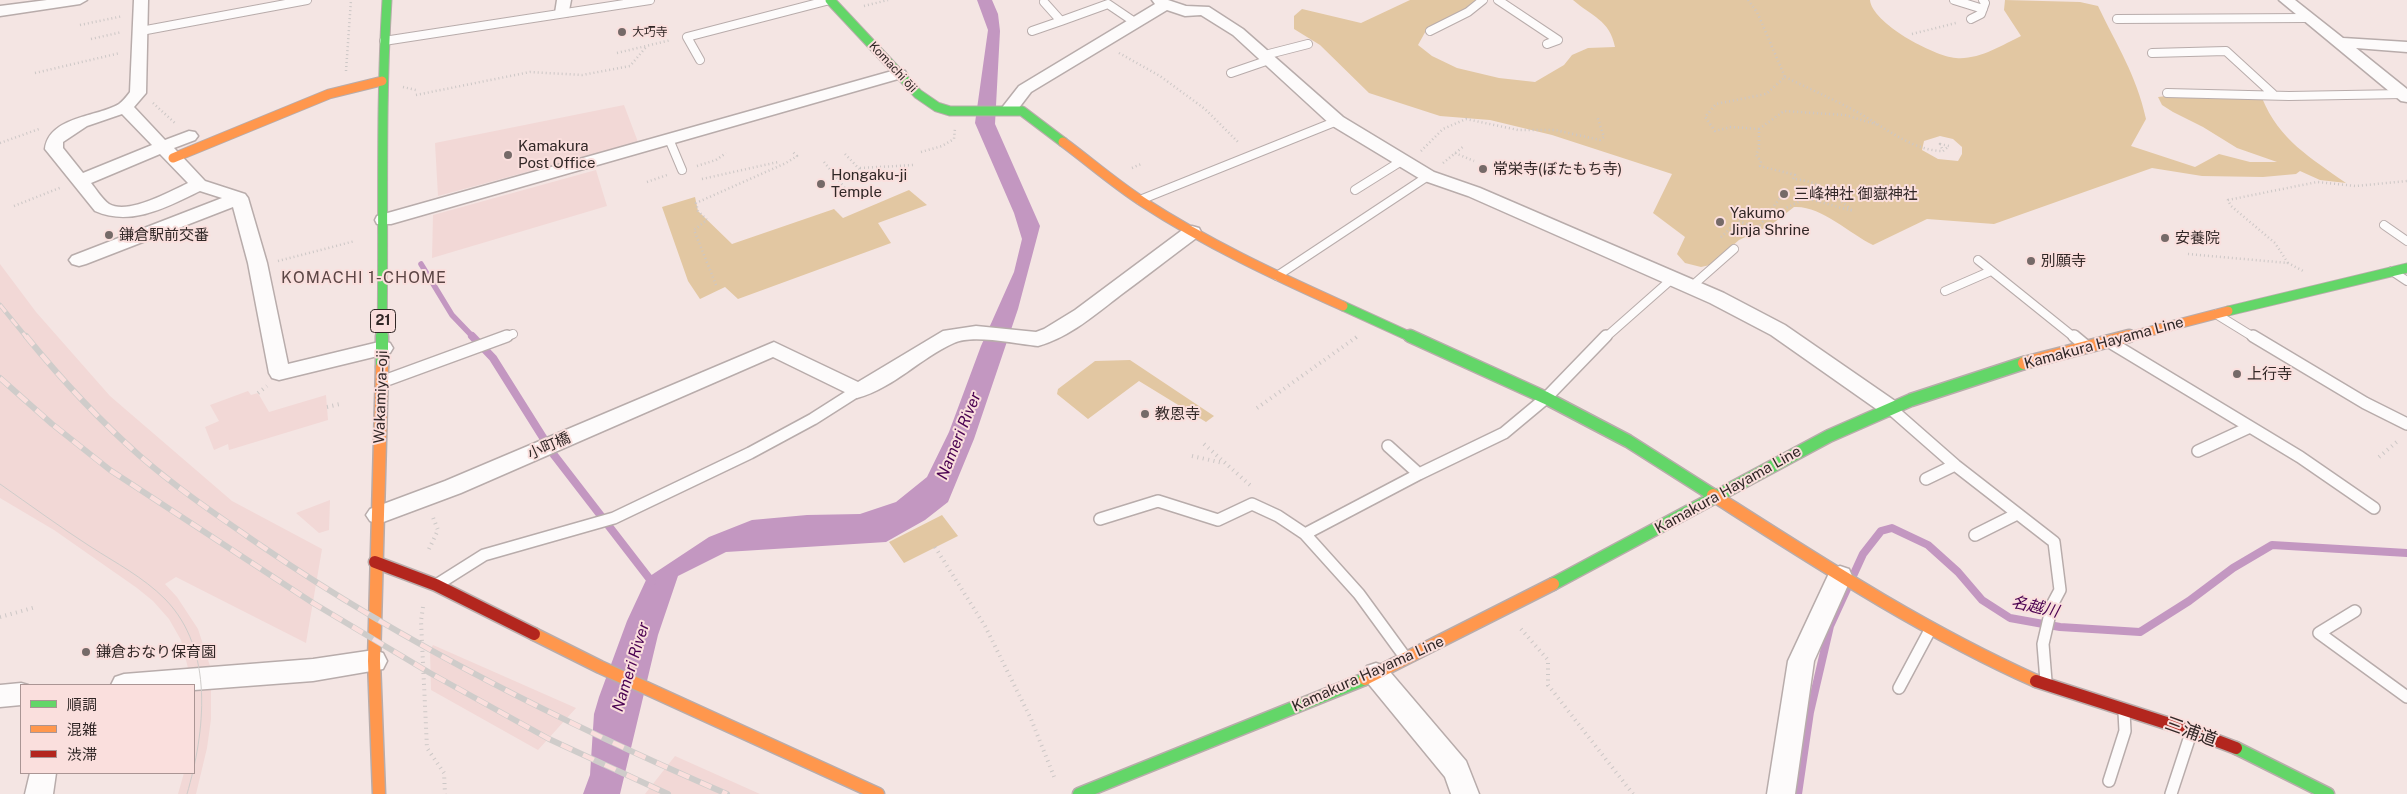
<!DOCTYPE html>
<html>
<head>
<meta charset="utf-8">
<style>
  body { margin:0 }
  #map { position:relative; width:2407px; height:794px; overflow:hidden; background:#f4e5e3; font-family:"Public Sans","Noto Sans JP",sans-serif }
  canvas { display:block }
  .legend { position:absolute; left:20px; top:684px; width:175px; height:90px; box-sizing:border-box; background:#fadfdd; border:1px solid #aa9594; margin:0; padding:6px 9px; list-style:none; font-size:15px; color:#312726 }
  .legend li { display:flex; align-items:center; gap:10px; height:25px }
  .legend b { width:25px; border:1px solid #aa9594 }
</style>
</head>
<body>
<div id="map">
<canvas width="2407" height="794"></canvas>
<ul class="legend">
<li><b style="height:6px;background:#63d668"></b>順調</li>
<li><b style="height:6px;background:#ff974d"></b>混雑</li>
<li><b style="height:6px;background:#b3261e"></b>渋滞</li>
</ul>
</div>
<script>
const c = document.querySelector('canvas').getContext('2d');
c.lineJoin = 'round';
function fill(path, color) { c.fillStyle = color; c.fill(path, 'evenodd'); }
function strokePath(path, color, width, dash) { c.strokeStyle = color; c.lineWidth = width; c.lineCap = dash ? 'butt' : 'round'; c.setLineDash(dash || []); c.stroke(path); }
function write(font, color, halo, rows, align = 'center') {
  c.font = font + ' "Public Sans","Noto Sans JP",sans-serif'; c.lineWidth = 4; c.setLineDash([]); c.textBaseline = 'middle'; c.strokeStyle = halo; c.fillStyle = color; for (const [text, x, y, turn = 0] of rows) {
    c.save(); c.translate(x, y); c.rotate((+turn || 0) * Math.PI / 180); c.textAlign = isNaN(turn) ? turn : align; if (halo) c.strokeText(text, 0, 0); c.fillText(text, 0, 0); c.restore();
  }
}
fill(new Path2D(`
  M624,105l14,37 -200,54 -3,-53z
  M596,170l11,36 -175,52 1,-43z
  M0,264l36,48 74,84 122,105 90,48 -16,94 -130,-66 -11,7 12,13 21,32 13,40 -22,3 -8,-32 -12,-21 -16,-18 -16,-13 -83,-58 -54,-32z
  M248,391l3,4 7,-2 11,19 57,-17 2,25 -99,30 -1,-6 -14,6 -9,-23 14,-6 -9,-16z
  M330,500l-1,30 -10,3 -23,-20z
  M433,645l143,63 -38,42 -107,-60 -1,-40z
  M194,688h17v31l-4,29 -11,46h-18l6,-21h10z
  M675,756l85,38h-115z`), '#f2d8d6');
fill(new Path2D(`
  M1410,0h78l-60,27 -10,18 14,11 25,12 42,10 36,4 29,-17 8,-10 16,-7 27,-1c-5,-27 -24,-31 -42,-47h297c2,23 63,56 86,58 23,2 46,-13 65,-22l-17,-26 1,-10 75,2 18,4c19,40 38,68 48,113l-15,27 64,21 24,-13 31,8h27l-40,-14 -34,-21 -30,-15 -11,-7 -4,-8 17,-2 87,3c17,42 49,60 84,85l-26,-3 -20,-9 -4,3 -33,3 -61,-1 -50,-8 -158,56 -67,-5 -54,26c-24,-12 -53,-40 -79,-38l-23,18 -32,15 -29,25 -9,2 -16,-4 -8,-9 8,-17 -32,-24 19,-39 -120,-39 -62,-15 -50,-4 -71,-23 -49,-48 -26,-16v-13l8,-7 59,14zM1940,136l13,3 9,8v7l-4,7 -20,-2 -16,-9 2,-9z
  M909,190l18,15 -49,18 13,20 -153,56 -13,-12 -25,12 -12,-18 -26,-74 33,-10 3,14 34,33 102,-35 9,9z
  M1130,360l84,56 -8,6 -67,-41 -51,38 -31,-25 1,-5 37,-28z
  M942,515l16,21 -54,27 -15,-21z`), '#e2c7a2');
fill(new Path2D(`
  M977,0h15l6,14 2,17 -5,93 45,102 -22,83 -44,130 -26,63 -23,18 -39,22 -160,10 -48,24 -20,59 -38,159h-37l7,-19 4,-61 5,-17 28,-76 20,-43 62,-41 43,-17 55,-5 53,-1 36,-12 31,-25 22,-45 32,-86 33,-74 8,-33 -8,-26 -39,-90 13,-93z`), '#c397c1');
strokePath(new Path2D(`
  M421,264l31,51 22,23`), '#c397c1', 5.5);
strokePath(new Path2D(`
  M472,336l21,22 61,97 98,127
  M1798,794l12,-82 20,-86 33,-72 18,-23 11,-3 36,17 30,27 24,28 28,18 50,9 80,5 49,-31 44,-33 39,-23 135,8`), '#c397c1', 8);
const laneFar1 = new Path2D(`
  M1498,0l60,40 -11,4
  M1954,0l29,9
  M1044,2l17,19 47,-17 28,19
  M1971,19l10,-5 4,-11 -2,-3
  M2117,19l190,-1
  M141,31l166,-31
  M1032,31l29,-10
  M1430,31l38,-19 15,-12
  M384,41l266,-41
  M2152,53l74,-2 47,43
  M1265,55l43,-11
  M700,60l-13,-23 143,-37
  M1231,73l38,-13
  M2167,93l122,3 114,-2
  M669,139l13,31
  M1355,190l48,-30
  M1140,200l197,-79
  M2384,225l23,16
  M1978,260l97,78
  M2392,271l15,10
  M1277,276l151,-100
  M1692,286l42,-37
  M1945,291l46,-20
  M2216,314l39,24
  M503,338l10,-4
  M1605,338l68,-60`);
const lane = new Path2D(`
  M2074,336l12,10
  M2253,336l112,67 42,21
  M2108,341l192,116 74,51
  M384,381l123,-45
  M1890,408l65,57 99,77 6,48 -8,15 -9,39 3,37
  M1388,446l31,28
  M2198,451l52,-24
  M1926,479l29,-14
  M1100,519l58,-18 60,19 34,-16 26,12 27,18 54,60 46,63
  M1305,534l114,-60 85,-41 42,-35 60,-62
  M1975,535l42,-21
  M438,584l46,-29 130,-37 136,-65 63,-34 44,-28
  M2355,611l-36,22 88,64
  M1899,688l31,-58
  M2109,781l16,-50 -1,-19
  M2171,794l20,-61`);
const street = new Path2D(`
  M47,0h40l-7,4 -80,12v-10z
  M134,0h14l-2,93 -12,14 31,33 24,-9 6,1 3,4 -3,4 -21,8 31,33 40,13 3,4 19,65 21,101 95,-23 7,2 3,5 -3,5 -111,27 -7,-2 -3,-5 -21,-110 -15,-56 -147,57 -7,2 -7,-2 -3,-4 3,-4 150,-58 -22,-7c-33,16 -69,36 -105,20l-50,-62c4,-33 53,-32 74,-45 4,-3 8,-8 11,-12zM122,114l30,31 -69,28 -20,-25v-6l24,-16zM160,154l28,29c-19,9 -60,32 -79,21 -7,-5 -13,-15 -18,-21z
  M557,0h14l-3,16h-10l-3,-3z
  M1152,0h16l18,6 23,1 34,22 100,88 91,55 46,16 244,105 61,32 113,78 3,5 -3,5 -8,3 -8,-3 -111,-78 -61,-32 -242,-107 -46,-16 -91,-55 -98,-90 -32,-20 -16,1 -18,-6 -136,82 -16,21h-12l-2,-4 18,-23 136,-82z
  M2279,0h16l48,38 64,4v10l-51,-4 51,41v13l-6,-1z
  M899,69l6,2 2,3 -2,3 -514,147h-14l-2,-4 2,-4z
  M1192,226l7,2 2,4 -2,4c-26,19 -51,39 -77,58 -26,20 -52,43 -84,52 -22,-2 -65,-12 -84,-3 -34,15 -60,45 -97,55l-84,-41 -312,136 -83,31 -8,-3 -4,-6 4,-6 75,-28 329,-139 84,40 85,-51 33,-5 60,6 8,-3 31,-19 110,-82z
  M1840,566l9,3 3,7 -38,85 -19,133h-28l21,-133 43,-92z
  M374,650l9,3 4,8 -4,8 -70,12 -119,9v-5h-83l4,-8 9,-3 189,-15z
  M1376,663l9,3 81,95 13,33h-28l-6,-17 -78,-95 -4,-8 4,-8z
  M21,683l7,2h-7v20l-21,2v-22z
  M30,773h26l-3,21h-28z`);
const fastFar1 = new Path2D(`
  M830,0l88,94 19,13 13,4h72l41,31
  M1343,306l70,32
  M2228,311l179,-43
  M382,338c2,-113 -2,-226 5,-338`);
const fast = new Path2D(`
  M1410,336l136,62 82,43 85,54
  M382,367v-31
  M1553,584l276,-148 82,-36 113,-37
  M2236,748l92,46
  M1079,794l286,-115`);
const slowFar1 = new Path2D(`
  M1063,142c27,20 52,42 80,60 63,41 131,73 200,104
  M173,158l156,-64 53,-13
  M2124,338l104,-27`);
const slow = new Path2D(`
  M2024,363l105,-27
  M1713,495c105,67 209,135 323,186
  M534,634l66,33 278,127
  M1365,679l188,-95
  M379,794l-5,-133 8,-294`);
const jam = new Path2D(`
  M375,562l61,23 98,49
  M2036,681l155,50 45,17`);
strokePath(laneFar1, '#b8acab', 10);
strokePath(lane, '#b8acab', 14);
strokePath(street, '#b8acab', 3);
strokePath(fastFar1, '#b8acab', 11);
strokePath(fast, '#b8acab', 15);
strokePath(slowFar1, '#b8acab', 11);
strokePath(slow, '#b8acab', 15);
strokePath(jam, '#b8acab', 15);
strokePath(new Path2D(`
  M1748,0l9,12 28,65 -19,17 -50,10 -11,13 10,14 16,-4 28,2v19l-3,7 5,6 -1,5 35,9 -2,4c28,2 39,15 60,32l-47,-13 -28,14 -5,-2
  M864,6l24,-6
  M80,25l43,-9
  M1912,34l44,-11
  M91,39l31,-7
  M617,53l54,-13
  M1119,53l41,23 45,33 34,34
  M346,71l5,-71
  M35,73l85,-20
  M1785,77c25,12 50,23 74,36 25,14 54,38 84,38
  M403,87l13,3
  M416,95l114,-23 52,3 48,-9 17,-20
  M153,103l23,21
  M1759,129l25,-18 61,4 33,10
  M0,143l39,-14
  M1940,144l9,2 -6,5z
  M1421,151l22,-22 23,-10 52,11h37l45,10 4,-3 -7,-21
  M921,152l21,-6 12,-7 1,-11
  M1455,153l19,8
  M845,154l22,23
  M824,162l24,30
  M1443,163l21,-17
  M697,166l19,-6 10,-7
  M860,168l54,-3
  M1132,168l9,-4
  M702,179l76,-17
  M647,182l20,-7
  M14,206l48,-19
  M1721,237l17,-16 20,7 22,-30
  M2188,254l100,9 17,9
  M278,261l77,-20
  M2288,263l-13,-20 -44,-37 -3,-6 89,-18 39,4 51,-5
  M716,285l-22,-55 13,-10 -9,-9 -2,-8 90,-40 11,-7 -4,-4
  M1356,338l2,-2`), '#ccc7c6', 2.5, [1, 3]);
strokePath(new Path2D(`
  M258,393l9,-7
  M327,407l13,-3
  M1257,408l101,-72
  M1204,444l47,42
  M1192,456l31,7
  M2379,457l20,-17
  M935,547l50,79 46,93 24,60
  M429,549l9,-19 -6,-15
  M423,607l-2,14 6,127 17,25 1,21
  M0,617l36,-10
  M1521,629l27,31v25l85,109`), '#ccc7c6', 4, [1, 4.5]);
strokePath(laneFar1, '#fdfbfb', 8);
strokePath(lane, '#fdfbfb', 11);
fill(street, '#fdfbfb');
strokePath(fastFar1, '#63d668', 9);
strokePath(fast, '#63d668', 12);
strokePath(slowFar1, '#ff974d', 9);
strokePath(slow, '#ff974d', 12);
strokePath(jam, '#b3261e', 12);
strokePath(new Path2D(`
  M0,484c30,21 60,43 91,63 25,16 52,30 74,52 50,51 40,133 22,195`), '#cfccca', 1);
const railFar1 = new Path2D(`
  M0,305l27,33`);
const rail = new Path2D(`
  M26,336c35,43 73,84 114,120 39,34 81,62 123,91 145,99 303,177 464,247
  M0,378l52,46 58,46 203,133 117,70 119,66 119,55`);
strokePath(railFar1, '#cfccca', 4.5);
strokePath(rail, '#cfccca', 6);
strokePath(railFar1, '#fadfdd', 3, [9]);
strokePath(rail, '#fadfdd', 4.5, [12]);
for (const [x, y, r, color] of [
  [622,32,5,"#756a68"],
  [508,155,5,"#756a68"],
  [1483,169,5,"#756a68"],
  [821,184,5,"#756a68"],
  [1784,194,5,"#756a68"],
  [1720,222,5,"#756a68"],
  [109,235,5,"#756a68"],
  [2165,238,5,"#756a68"],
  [2031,261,5,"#756a68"],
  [2237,374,5,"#756a68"],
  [1145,414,5,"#756a68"],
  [86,652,5,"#756a68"]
]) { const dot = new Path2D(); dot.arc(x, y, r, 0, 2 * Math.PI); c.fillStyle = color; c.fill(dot); strokePath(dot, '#fadfdd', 2); }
write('12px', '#312726', '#fadfdd', [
  ["大巧寺",632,32]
], 'left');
write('12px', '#312726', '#fadfdd', [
  ["Komachi ōji",893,67,47]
]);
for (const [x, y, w] of [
  [383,321,25]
]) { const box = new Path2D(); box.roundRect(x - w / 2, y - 11.5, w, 23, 4); c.fillStyle = '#fadfdd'; c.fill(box); strokePath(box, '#312726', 1); }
write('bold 14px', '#312726', null, [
  ["21",383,321]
]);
write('15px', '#312726', '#fadfdd', [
  ["Kamakura",518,146],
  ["Post Office",518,163],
  ["常栄寺(ぼたもち寺)",1493,169],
  ["Hongaku-ji",831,175],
  ["Temple",831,192],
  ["三峰神社 御嶽神社",1794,194],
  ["Yakumo",1730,213],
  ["Jinja Shrine",1730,230],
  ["鎌倉駅前交番",119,235],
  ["安養院",2175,238],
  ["別願寺",2041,261],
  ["上行寺",2247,374],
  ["教恩寺",1155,414],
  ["鎌倉おなり保育園",96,652]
], 'left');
write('15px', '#312726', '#fadfdd', [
  ["Kamakura Hayama Line",2104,343,-15],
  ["Wakamiya-oji",381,397,-88],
  ["小町橋",549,446,-24],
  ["Kamakura Hayama Line",1728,490,-29],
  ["Kamakura Hayama Line",1368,674,-24]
]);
c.letterSpacing = '1px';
write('16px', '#5c4645', '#fadfdd', [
  ["KOMACHI 1-CHOME",364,278]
]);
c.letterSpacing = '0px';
write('italic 16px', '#490050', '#fadfdd', [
  ["Nameri River",959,436,-68],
  ["名越川",2035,607,13],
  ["Nameri River",631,667,-73]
]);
write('18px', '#312726', '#fadfdd', [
  ["三浦道",2191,732,20]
]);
</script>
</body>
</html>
